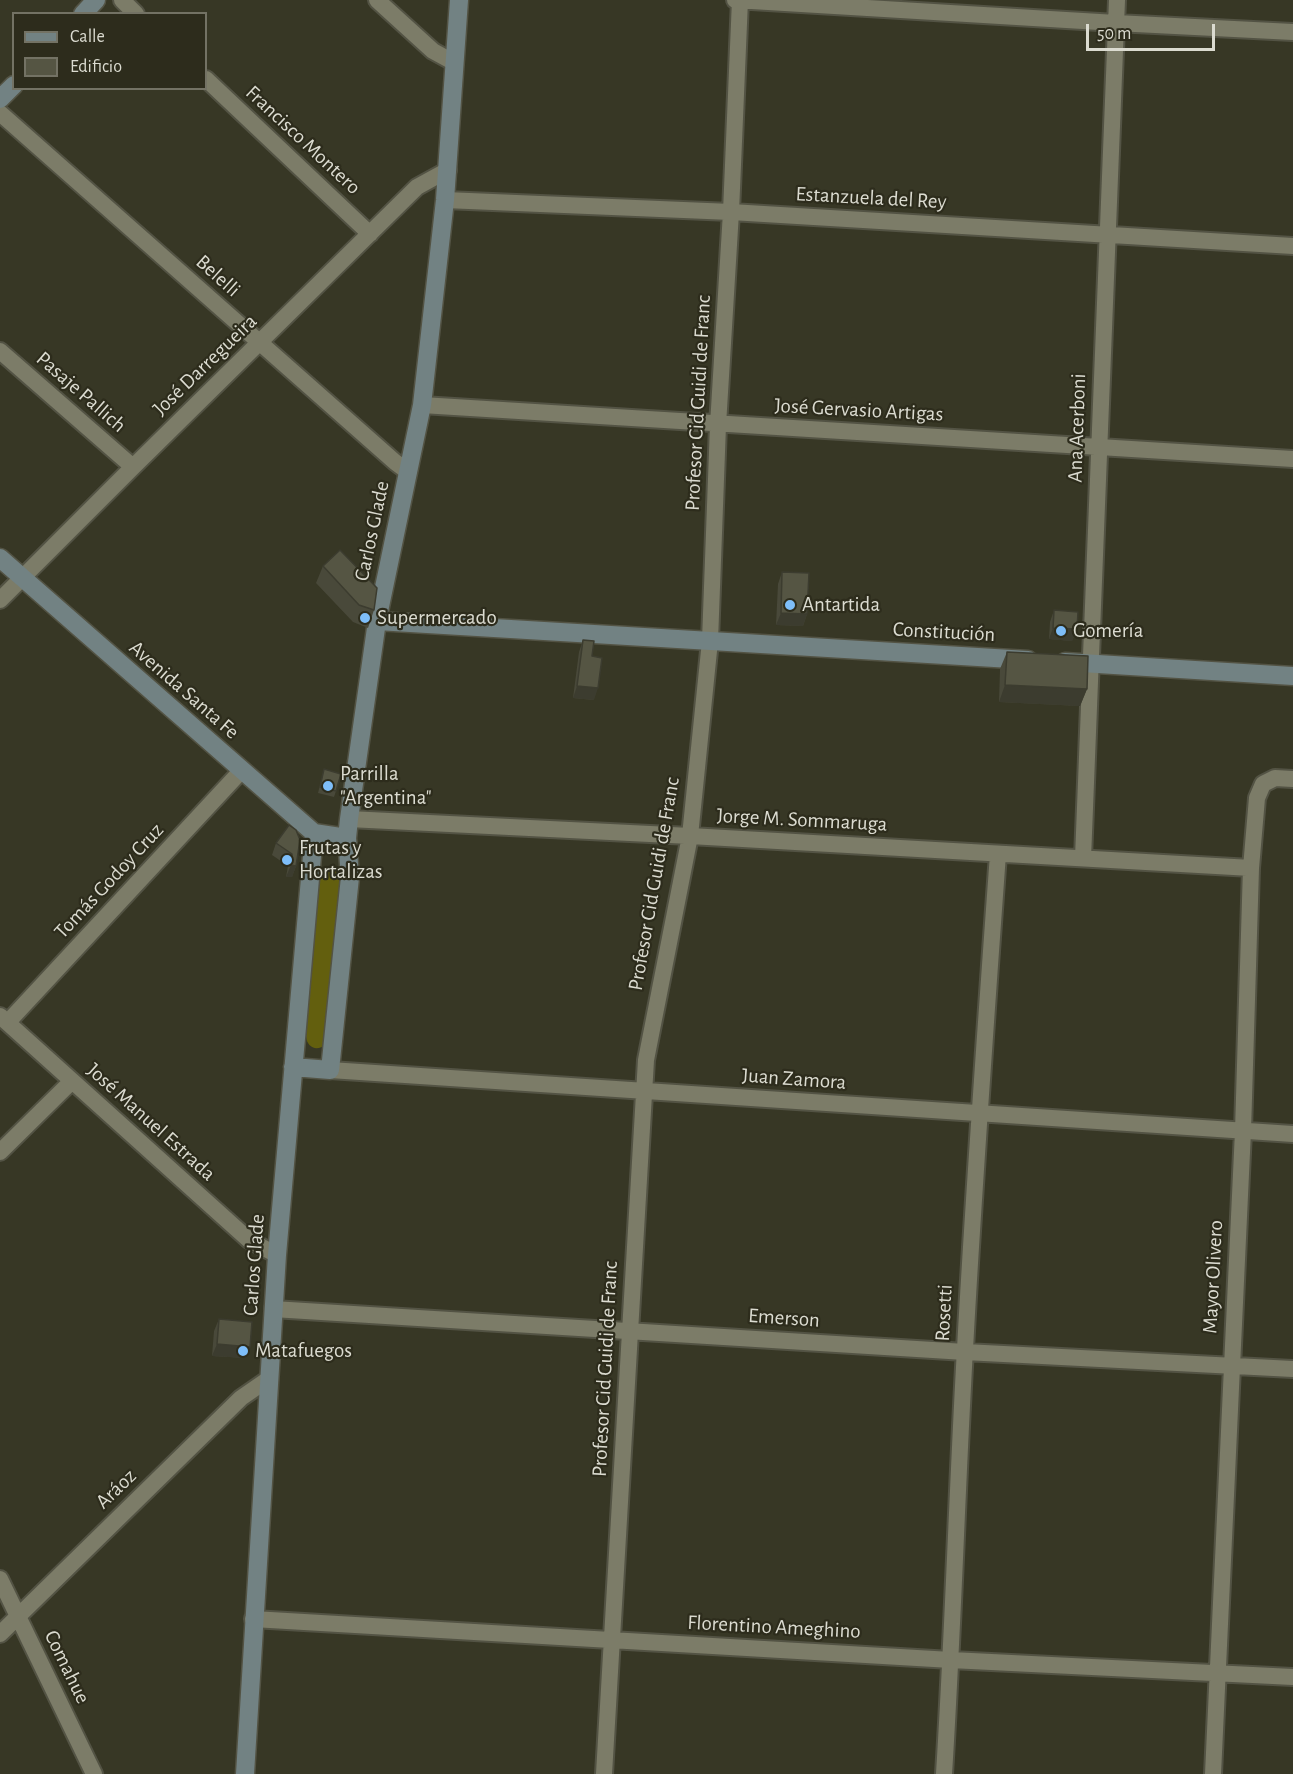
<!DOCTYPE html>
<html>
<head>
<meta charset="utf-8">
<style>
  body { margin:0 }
  #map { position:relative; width:1293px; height:1774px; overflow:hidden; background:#373725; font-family:"Alegreya Sans",sans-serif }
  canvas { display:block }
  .legend { position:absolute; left:12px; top:12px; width:195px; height:78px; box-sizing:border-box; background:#2d2c1c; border:2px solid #737264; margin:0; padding:8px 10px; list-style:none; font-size:18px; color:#dbdbd0 }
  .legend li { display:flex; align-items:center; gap:12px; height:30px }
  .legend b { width:30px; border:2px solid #737264 }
  .scale { position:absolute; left:1086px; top:24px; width:129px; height:27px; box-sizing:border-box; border:3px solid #dbdbd0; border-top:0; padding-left:8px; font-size:18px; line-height:21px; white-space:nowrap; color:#dbdbd0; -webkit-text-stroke:4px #2d2c1c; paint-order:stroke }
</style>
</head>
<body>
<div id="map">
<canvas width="1293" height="1774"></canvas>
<ul class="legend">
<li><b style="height:8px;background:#728283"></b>Calle</li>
<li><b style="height:16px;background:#555543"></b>Edificio</li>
</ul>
<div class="scale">50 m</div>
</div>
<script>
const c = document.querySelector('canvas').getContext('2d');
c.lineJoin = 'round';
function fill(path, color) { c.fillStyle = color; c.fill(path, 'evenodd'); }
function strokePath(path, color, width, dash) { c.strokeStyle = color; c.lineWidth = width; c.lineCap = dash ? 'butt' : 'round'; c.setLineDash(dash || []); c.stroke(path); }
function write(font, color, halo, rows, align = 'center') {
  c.font = font + ' "Alegreya Sans",sans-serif'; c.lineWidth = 4.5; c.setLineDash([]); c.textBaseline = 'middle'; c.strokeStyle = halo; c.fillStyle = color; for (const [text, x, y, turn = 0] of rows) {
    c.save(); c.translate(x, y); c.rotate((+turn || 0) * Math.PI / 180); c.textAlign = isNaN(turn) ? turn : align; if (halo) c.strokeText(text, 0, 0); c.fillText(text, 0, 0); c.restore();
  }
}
fill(new Path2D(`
  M333,870l9,4 -16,170c-9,8 -19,4 -20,-8l13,-154 5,-9z`), '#635f0e');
const street = new Path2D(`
  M122,0l14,14
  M377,0l56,51 22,12
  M735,0l381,23 177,9
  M206,79l164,155
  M0,113l395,349 12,9
  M445,200l286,12 562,34
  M0,351l133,116
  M422,405l871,54
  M0,600l133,-133 284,-280 31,-17
  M349,819l341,17 561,32
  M1083,858l34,-858
  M0,1016l249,224 28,15
  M8,1022l234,-252
  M330,1070l963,64
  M0,1152l72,-71
  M273,1309l692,43 328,17
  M0,1579l94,195
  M253,1619l698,41 342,17
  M0,1634l241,-236 26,-18
  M604,1774l42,-714 44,-224 20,-195 8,-216 13,-213 9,-212
  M944,1774c9,-142 13,-284 21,-425 9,-165 21,-330 33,-495
  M1213,1774l30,-643 8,-263 6,-70 6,-14 12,-6 18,1`);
const secondary = new Path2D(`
  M83,14l13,-14
  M0,99l14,-14
  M0,558l314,275 33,5
  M377,621l651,39
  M1065,662l228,14
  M293,1067l37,3 20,-193 -3,-39 2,-19 28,-198 45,-216 23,-205 14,-200
  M245,1774l32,-519 37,-422`);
strokePath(street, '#535344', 20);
strokePath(secondary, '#535344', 21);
strokePath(street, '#7c7c68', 16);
strokePath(secondary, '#728283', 18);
fill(new Path2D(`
  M323,566l51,44 -6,18 -15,-6 -37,-39z
  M782,572l25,42 -4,12 -27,-1 2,-41z
  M1054,610l23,19 -5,12 -23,-2 1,-17z
  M583,640l9,16 2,44 -21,-2 6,-46z
  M1007,652l80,37 -7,17 -81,-4 1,-33z
  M324,769l12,22 -2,6 -16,-4z
  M289,825l7,41 -4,11h-6l2,-11 -16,-11 4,-12z
  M219,1319l27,39 -34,-2 2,-25z`), '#49493a');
fill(new Path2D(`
  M781,613l26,1 -4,12 -27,-1z
  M1053,628l24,1 -5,12 -23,-2z
  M1005,685l82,4 -7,17 -81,-4z
  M577,686l21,2 -4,12 -21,-2z
  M291,865l5,1 -4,11h-6z
  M217,1344l33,3 -4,11 -34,-2z`), '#3c3c2f');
const building = new Path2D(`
  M340,550l37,38 -3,22 -15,-5 -36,-39z
  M782,572l27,1 -2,41 -26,-1z
  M1054,610l24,2 -1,17 -24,-1z
  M583,640l11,1 -2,15 10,2 -4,30 -21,-2z
  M1007,652l81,4 -1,33 -82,-4z
  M324,769l17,5 -5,17 -16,-4z
  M289,825l7,5 4,10 -4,26 -5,-1 1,-11 -16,-11z
  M219,1319l33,3 -2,25 -33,-3z`);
fill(building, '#555543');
strokePath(building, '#3c3c2f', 1.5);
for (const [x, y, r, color] of [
  [790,605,6,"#7ebef9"],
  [365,618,6,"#7ebef9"],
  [1061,631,6,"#7ebef9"],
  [328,786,6,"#7ebef9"],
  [287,860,6,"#7ebef9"],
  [243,1351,6,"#7ebef9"]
]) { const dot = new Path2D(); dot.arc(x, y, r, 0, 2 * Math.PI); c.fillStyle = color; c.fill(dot); strokePath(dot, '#2d2c1c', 2); }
write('21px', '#dbdbd0', '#2d2c1c', [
  ["Francisco Montero",303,140,43],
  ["Estanzuela del Rey",871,198,3],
  ["Belelli",218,276,42],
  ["José Darregueira",205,365,-44],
  ["Pasaje Pallich",81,392,41],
  ["Profesor Cid Guidi de Franc",698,403,-87],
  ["José Gervasio Artigas",859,410,3],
  ["Ana Acerboni",1077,428,-88],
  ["Carlos Glade",372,531,-78],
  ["Constitución",944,632,3],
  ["Avenida Santa Fe",184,690,41],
  ["Jorge M. Sommaruga",802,820,3],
  ["Tomás Godoy Cruz",109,881,-47],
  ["Profesor Cid Guidi de Franc",654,884,-80],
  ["Juan Zamora",794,1079,4],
  ["José Manuel Estrada",151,1122,42],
  ["Carlos Glade",254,1265,-86],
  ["Mayor Olivero",1213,1277,-87],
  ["Rosetti",944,1313,-87],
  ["Emerson",784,1318,4],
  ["Profesor Cid Guidi de Franc",605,1369,-87],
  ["Aráoz",116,1489,-44],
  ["Florentino Ameghino",774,1627,3],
  ["Comahue",67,1667,64]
]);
write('21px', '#dbdbd0', '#2d2c1c', [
  ["Antartida",802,605],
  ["Supermercado",377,618],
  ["Gomería",1073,631],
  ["Parrilla",340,774],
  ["\"Argentina\"",340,798],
  ["Frutas y",299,848],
  ["Hortalizas",299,872],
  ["Matafuegos",255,1351]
], 'left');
</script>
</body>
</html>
